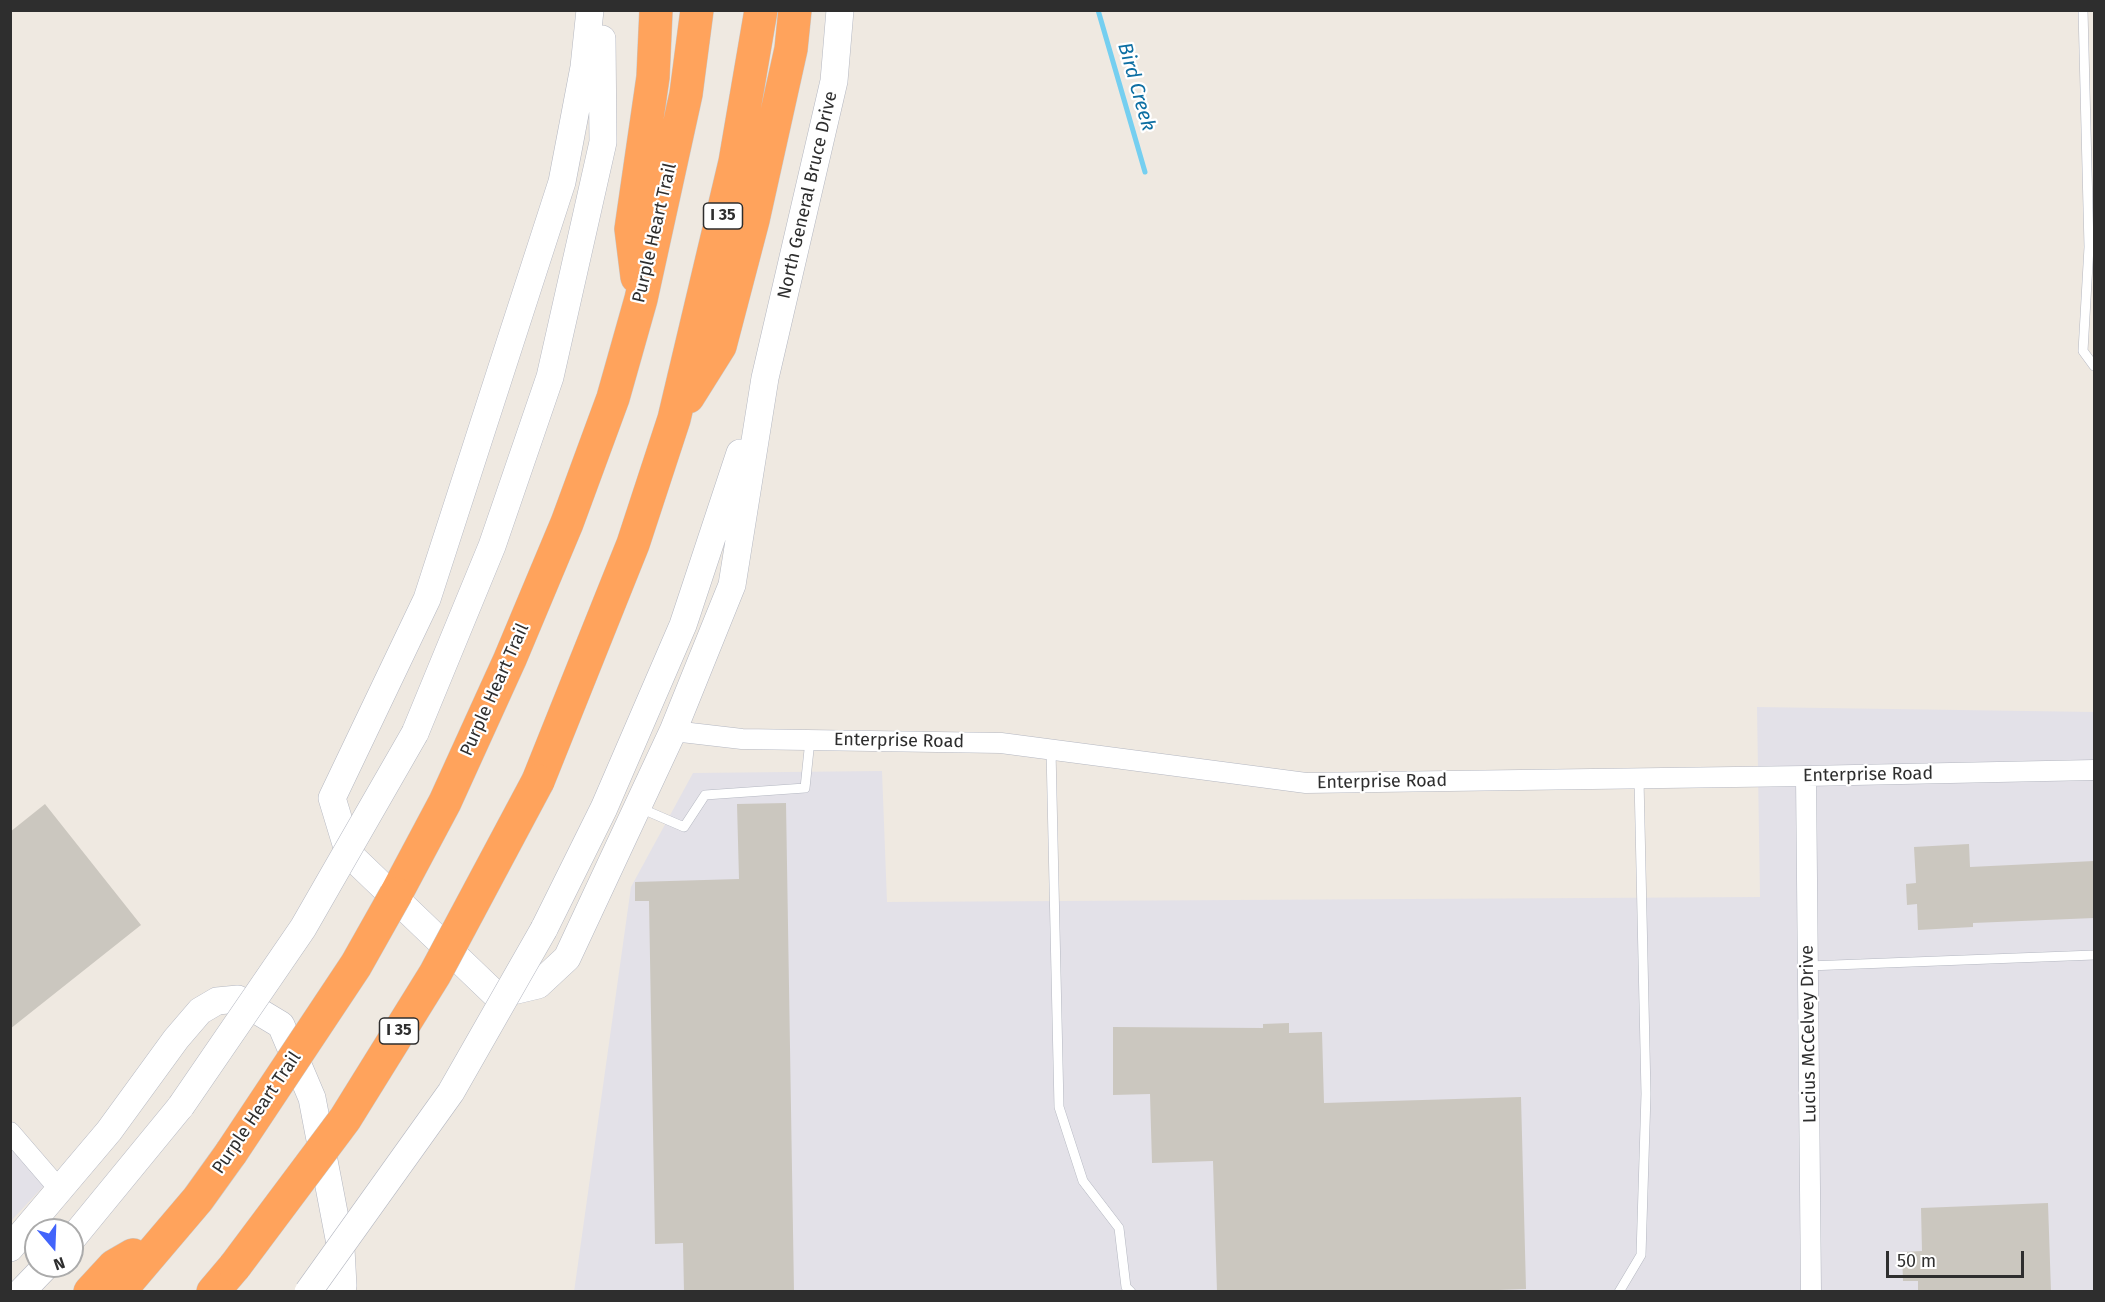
<!DOCTYPE html>
<html>
<head>
<meta charset="utf-8">
<style>
  body { margin:0 }
  #map { position:relative; width:2105px; height:1302px; overflow:hidden; background:#efe9e1; font-family:"Fira Sans",sans-serif }
  canvas { display:block }
  .frame { position:absolute; inset:0; border:12px solid #2e2e2e; pointer-events:none }
  .north { position:absolute; left:24px; top:1218px; width:60px; height:60px; box-sizing:border-box; background:#fff; border:2px solid #ababab; border-radius:50%; rotate:161deg; font-size:16px; font-weight:700; line-height:24px; text-align:center; color:#2e2e2e }
  .north::after { content:''; display:block; margin:auto; width:21px; height:27px; background:#4264fb; clip-path:polygon(50% 0,100% 100%,50% 72%,0 100%) }
  .scale { position:absolute; left:1886px; top:1251px; width:138px; height:27px; box-sizing:border-box; border:3px solid #2e2e2e; border-top:0; padding-left:8px; font-size:18px; line-height:21px; white-space:nowrap; color:#2e2e2e; -webkit-text-stroke:4px #fff; paint-order:stroke }
</style>
</head>
<body>
<div id="map">
<canvas width="2105" height="1302"></canvas>
<div class="frame"></div>
<div class="north">N</div>
<div class="scale">50 m</div>
</div>
<script>
const c = document.querySelector('canvas').getContext('2d');
c.lineJoin = 'round';
function fill(path, color) { c.fillStyle = color; c.fill(path, 'evenodd'); }
function strokePath(path, color, width, dash) { c.strokeStyle = color; c.lineWidth = width; c.lineCap = dash ? 'butt' : 'round'; c.setLineDash(dash || []); c.stroke(path); }
function write(font, color, halo, rows, align = 'center') {
  c.font = font + ' "Fira Sans",sans-serif'; c.lineWidth = 4.5; c.setLineDash([]); c.textBaseline = 'middle'; c.strokeStyle = halo; c.fillStyle = color; for (const [text, x, y, turn = 0] of rows) {
    c.save(); c.translate(x, y); c.rotate((+turn || 0) * Math.PI / 180); c.textAlign = isNaN(turn) ? turn : align; if (halo) c.strokeText(text, 0, 0); c.fillText(text, 0, 0); c.restore();
  }
}
fill(new Path2D(`
  M1757,707l337,5v579l-1520,1 57,-405 62,-114 189,-2 5,131 873,-5z
  M10,1132l43,44 -42,45h-1z`), '#e3e1e8');
strokePath(new Path2D(`
  M1098,10l47,162`), '#75cff0', 5);
fill(new Path2D(`
  M786,803l8,489h-110l-1,-49 -28,1 -6,-343h-14v-19l104,-3 -2,-75z
  M45,804l96,121 -131,104v-197z
  M1969,844l1,23 124,-6v57l-121,5v4l-55,3 -1,-26 -10,1 -1,-21 10,-1 -2,-36z
  M1289,1023v10l33,-1 2,71 197,-6 5,192 -82,3h-227l-4,-131 -61,2 -2,-69 -37,1v-68l150,1v-4z
  M2048,1203l3,89h-133v-11h-15l-1,-29 20,-1 -1,-43z`), '#cbc7bf');
const service = new Path2D(`
  M2083,10l6,237 -6,104 11,15
  M1051,750l8,357 24,74 36,47 7,59 5,5
  M640,808l44,19 21,-32 100,-7 5,-48
  M1808,966l286,-11
  M1619,1292l22,-37 5,-161 -7,-315`);
const minor = new Path2D(`
  M673,731l69,8 259,4 305,40 500,-7 288,-6
  M1806,776l5,516
  M10,1132l50,58`);
const secondary = new Path2D(`
  M590,10l-6,57 -22,115 -135,417 -95,199 17,56 147,141 42,-10 29,-27 106,-227 59,-146 33,-207 69,-297 6,-71
  M415,733l77,-187 58,-169 53,-235 -1,-103
  M544,929l60,-121 79,-183 57,-172
  M72,1239l109,-133
  M10,1248l99,-117 67,-92 24,-28 17,-10 21,-2 43,26 31,73 29,151 2,37 -4,6
  M21,1292l25,-26`);
const motorway = new Path2D(`
  M637,277l-6,-48 22,-152 3,-67
  M688,397l32,-51 33,-126 38,-171 4,-39
  M538,781l95,-237 41,-125 61,-257 26,-152
  M396,894l49,-92 65,-143 57,-136 46,-125 28,-99 45,-205 11,-84
  M90,1292l24,-26 19,-11
  M119,1292l79,-93 33,-46
  M213,1292l22,-26`);
strokePath(service, '#b4b7c1', 10);
strokePath(minor, '#b4b7c1', 21);
strokePath(secondary, '#b4b7c1', 28);
strokePath(motorway, '#c9c9c9', 34);
strokePath(service, '#fff', 9);
strokePath(minor, '#fff', 20);
strokePath(secondary, '#fff', 27);
strokePath(motorway, '#ffa35c', 33);
const secondaryBridge = new Path2D(`
  M181,1106l122,-178 112,-195
  M308,1292l143,-200 93,-163`);
const motorwayBridge = new Path2D(`
  M231,1153l125,-188 40,-71
  M235,1266l110,-147 90,-145 103,-193`);
strokePath(secondaryBridge, '#b4b7c1', 28, []);
strokePath(motorwayBridge, '#c9c9c9', 34, []);
strokePath(secondaryBridge, '#fff', 27);
strokePath(motorwayBridge, '#ffa35c', 33);
for (const [x, y, w] of [
  [723,216,39],
  [399,1031,39]
]) { const box = new Path2D(); box.roundRect(x - w / 2, y - 13, w, 26, 4.5); c.fillStyle = '#fff'; c.fill(box); strokePath(box, '#2e2e2e', 1.5); }
write('bold 16px', '#2e2e2e', null, [
  ["I 35",723,216],
  ["I 35",399,1031]
]);
write('18px', '#2e2e2e', '#fff', [
  ["North General Bruce Drive",808,195,-77],
  ["Purple Heart Trail",655,233,-77],
  ["Purple Heart Trail",495,690,-66],
  ["Enterprise Road",899,741,1],
  ["Enterprise Road",1868,775,-1],
  ["Enterprise Road",1382,782,-1],
  ["Lucius McCelvey Drive",1809,1034,-91],
  ["Purple Heart Trail",257,1113,-56]
]);
write('italic 20px', '#0d6fa3', '#fff', [
  ["Bird Creek",1136,87,74]
]);
</script>
</body>
</html>
